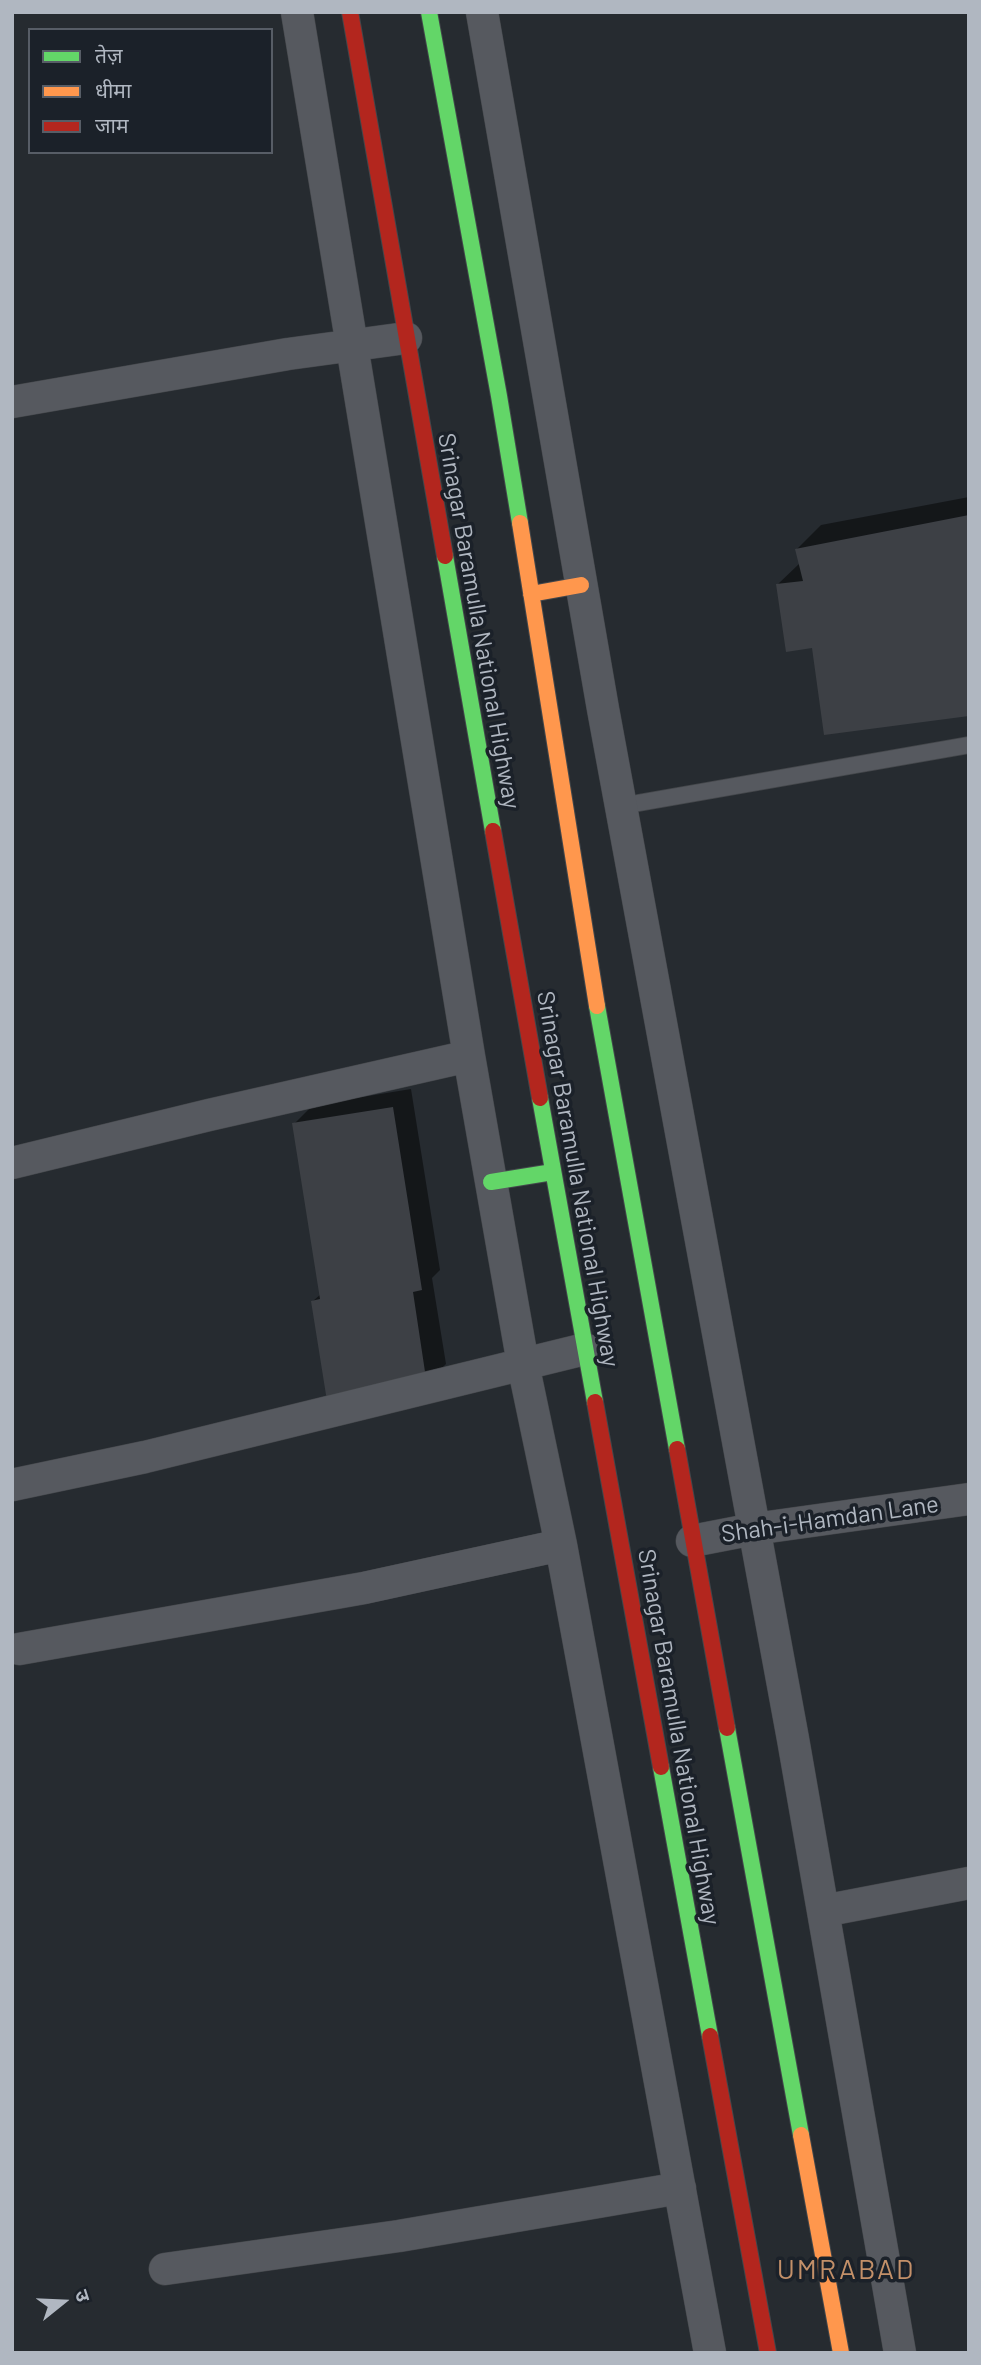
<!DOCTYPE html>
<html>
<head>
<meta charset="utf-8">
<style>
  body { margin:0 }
  #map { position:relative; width:981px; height:2365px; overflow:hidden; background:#262b30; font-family:Barlow,"Noto Sans Devanagari",sans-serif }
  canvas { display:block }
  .frame { position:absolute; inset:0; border:14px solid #b0b7c1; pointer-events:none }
  .legend { position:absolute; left:28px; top:28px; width:245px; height:126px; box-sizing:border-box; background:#1b2129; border:2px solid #575d66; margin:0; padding:9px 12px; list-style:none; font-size:21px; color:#b0b7c1 }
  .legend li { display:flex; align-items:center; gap:14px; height:35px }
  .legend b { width:35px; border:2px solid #575d66 }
  .north { position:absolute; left:28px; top:2267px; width:70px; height:70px; -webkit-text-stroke:5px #1b2129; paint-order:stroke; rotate:72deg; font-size:19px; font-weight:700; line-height:28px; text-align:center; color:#b0b7c1 }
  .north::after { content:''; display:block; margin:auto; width:24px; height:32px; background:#b0b7c1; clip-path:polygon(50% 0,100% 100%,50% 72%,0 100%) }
</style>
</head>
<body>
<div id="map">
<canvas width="981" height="2365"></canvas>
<div class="frame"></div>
<ul class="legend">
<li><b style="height:9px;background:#63d668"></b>तेज़</li>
<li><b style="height:9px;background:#ff974d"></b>धीमा</li>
<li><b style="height:9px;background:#b3261e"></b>जाम</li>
</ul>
<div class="north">उ</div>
</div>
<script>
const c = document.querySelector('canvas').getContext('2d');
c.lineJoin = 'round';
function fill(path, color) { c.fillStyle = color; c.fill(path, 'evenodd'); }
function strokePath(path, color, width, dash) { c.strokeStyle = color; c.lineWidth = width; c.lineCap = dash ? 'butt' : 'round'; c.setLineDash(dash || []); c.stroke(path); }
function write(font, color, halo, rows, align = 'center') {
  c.font = font + ' Barlow,sans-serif'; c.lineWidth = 7; c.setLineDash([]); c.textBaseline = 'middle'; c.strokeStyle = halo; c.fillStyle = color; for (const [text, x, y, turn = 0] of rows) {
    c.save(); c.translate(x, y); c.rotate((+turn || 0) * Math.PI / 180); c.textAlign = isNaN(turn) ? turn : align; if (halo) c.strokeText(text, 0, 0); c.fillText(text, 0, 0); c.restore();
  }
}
fill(new Path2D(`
  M969,497v217l-156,-68 -35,-62 22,-21 -3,-14 24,-24z
  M411,1089l29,181 -8,8 14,86 -19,19 -114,-82 8,-7 -27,-170 19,-19z`), '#0007');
fill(new Path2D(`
  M969,515v201l-145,19 -12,-87 -26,4 -10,-68 27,-3 -8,-32z
  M393,1107l29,183 -9,2 14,93 -100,16 -16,-100 9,-2 -28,-176z`), '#3d4045');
const lane = new Path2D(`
  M621,806l348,-61`);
const street = new Path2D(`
  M297,12l172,1044 54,308 38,181 149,808
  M482,12l121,697 190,1030 107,614
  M12,402l276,-48 118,-16
  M12,1163l197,-48 260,-59
  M12,1485l133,-28 440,-108
  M692,1541l62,-12 215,-30
  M19,1649l345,-61 197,-43
  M823,1911l146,-28
  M165,2269l234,-33 281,-48`);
const fast = new Path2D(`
  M429,12l70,384 21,127
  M445,556l48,275
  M597,1006l80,443
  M540,1098l55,304
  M491,1182l62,-10
  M727,1728l74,407
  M661,1767l49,269`);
const slow = new Path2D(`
  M520,523l77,483
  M531,594l50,-9
  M801,2135l40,218`);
const jam = new Path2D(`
  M350,12l95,544
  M493,831l47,267
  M595,1402l66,365
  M677,1449l50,279
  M710,2036l58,317`);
strokePath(lane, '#44474b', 18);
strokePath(street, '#44474b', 33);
strokePath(fast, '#43474b', 18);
strokePath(slow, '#43474b', 18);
strokePath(jam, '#43474b', 18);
strokePath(lane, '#56595f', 16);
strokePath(street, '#56595f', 32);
strokePath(fast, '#63d668', 16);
strokePath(slow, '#ff974d', 16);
strokePath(jam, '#b3261e', 16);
write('24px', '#b0b7c1', '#1b2129', [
  ["Srinagar Baramulla National Highway",479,621,80],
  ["Srinagar Baramulla National Highway",578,1179,80],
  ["Shah-i-Hamdan Lane",830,1519,-8],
  ["Srinagar Baramulla National Highway",679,1737,80]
]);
c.letterSpacing = '2px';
write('28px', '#c39069', '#1b2129', [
  ["UMRABAD",846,2270]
]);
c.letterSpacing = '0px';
</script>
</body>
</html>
